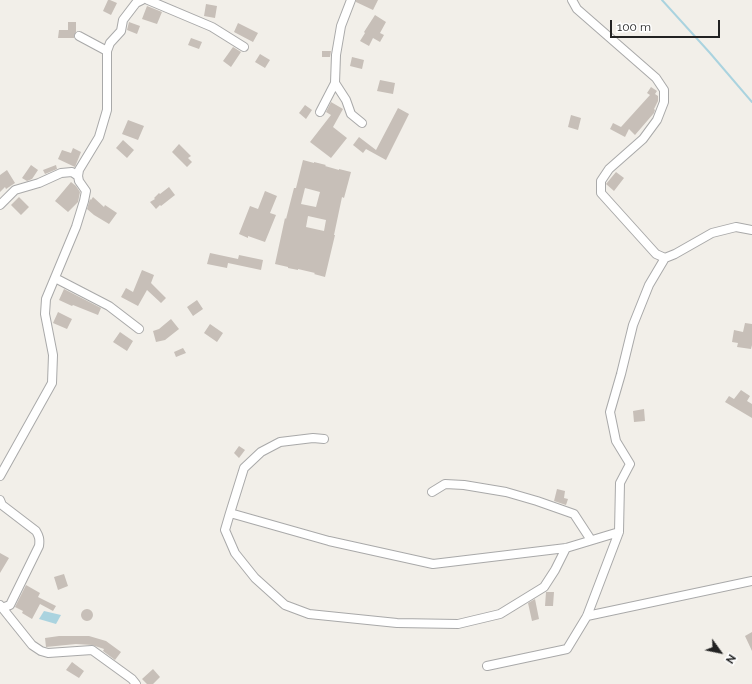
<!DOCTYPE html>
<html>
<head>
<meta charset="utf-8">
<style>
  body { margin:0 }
  #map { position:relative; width:752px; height:684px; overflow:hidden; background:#f2efe9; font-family:Raleway,sans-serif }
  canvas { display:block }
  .north { position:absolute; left:700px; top:632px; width:40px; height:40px; -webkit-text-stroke:3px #fff; paint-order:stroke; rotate:123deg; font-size:11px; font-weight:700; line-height:16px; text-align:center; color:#222 }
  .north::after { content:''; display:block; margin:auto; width:14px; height:18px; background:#222; clip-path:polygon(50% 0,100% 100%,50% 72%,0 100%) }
  .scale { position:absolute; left:610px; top:20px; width:110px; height:18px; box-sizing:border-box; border:2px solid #222; border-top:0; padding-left:5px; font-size:12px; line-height:14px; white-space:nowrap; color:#222; -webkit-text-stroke:3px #fff; paint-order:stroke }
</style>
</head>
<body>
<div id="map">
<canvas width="752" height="684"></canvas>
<div class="north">N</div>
<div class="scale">100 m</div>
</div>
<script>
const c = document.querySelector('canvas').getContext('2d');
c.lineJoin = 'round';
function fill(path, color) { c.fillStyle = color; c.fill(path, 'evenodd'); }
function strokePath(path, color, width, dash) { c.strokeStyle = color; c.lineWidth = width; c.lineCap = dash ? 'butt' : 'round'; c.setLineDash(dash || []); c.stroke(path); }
fill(new Path2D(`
  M44,611l17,4 -5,9 -17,-5z`), '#aad3df');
strokePath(new Path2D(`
  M662,0l48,53 42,49`), '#aad3df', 2);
fill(new Path2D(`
  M108,0h2l7,3 -6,12 -8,-4z
  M356,0h22l-5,10 -17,-8z
  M206,4l11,2 -2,12 -11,-2z
  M147,6l15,6 -5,12 -15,-5z
  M375,15l11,7 -6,11 4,2 -4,7 -7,-4 -4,8 -9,-5 5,-8 -1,-1z
  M68,22h8v10l-2,4v2h-16l1,-8h9z
  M129,22l11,4 -3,8 -10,-4z
  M238,23l20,10 -5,9 -19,-10z
  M191,38l11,4 -3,7 -11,-4z
  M233,47l8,5 -10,15 -8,-6z
  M322,51h9l-1,6h-8z
  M260,54l10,6 -5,8 -10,-6z
  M352,57l12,3 -2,9 -12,-3z
  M380,80l15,3 -2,11 -16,-3z
  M651,87l6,4 -2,3 3,2v5l-4,8 1,1 -1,3 -19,22 -6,-6 -4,8 -15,-8 3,-6 8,4 29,-32 -3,-2z
  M331,102l12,7 -10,18 14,11 -16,20 -21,-16 21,-27 -5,-3z
  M305,105l7,5 -6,9 -7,-6z
  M398,108l11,6 -23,46 -20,-11 -3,4 -10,-8 6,-8 17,13z
  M571,115l10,3 -3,12 -10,-3z
  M128,120l16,6 -6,14 -16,-6z
  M123,140l11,10 -7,8 -11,-10z
  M179,144l12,12 -3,2 4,4 -5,5 -15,-15z
  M73,148l8,4 -6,15 -17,-8 4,-9 9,3z
  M303,160l11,3v-1l12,3 -1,1 14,4v-1l12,3 -7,26 -2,-1 -8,38h1l-10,42 -11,-3 1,-1 -17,-4v1l-10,-2v-1l-13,-3 10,-46 1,1 8,-31h2zM305,188l15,4 -4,15 -15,-3zM308,216l18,4 -2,11 -18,-4z
  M31,165l7,5 -6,9 -5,2 -5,-3z
  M56,165l1,4 -12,5 -2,-4z
  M7,170l8,13 -9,6 -1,-2 -5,5v-17z
  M616,172l8,6 -10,13 -8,-7z
  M71,182l5,4 4,6 -2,10 -10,10 -13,-11z
  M169,187l6,8 -14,11 -1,-1 -4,4 -6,-7 5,-3 -1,-1 5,-5 1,1z
  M265,191l12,5 -7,17 6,2 -11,27 -17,-6v2l-9,-4 11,-28 8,3z
  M19,197l10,10 -8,8 -10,-10z
  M93,197l11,10 1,-2 12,8 -8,11 -15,-9 -7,-6 3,-10 1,1z
  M210,253l28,6 1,-4 24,5 -2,10 -33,-7 -1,5 -20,-4z
  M142,270l12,5 -3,8 15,15 -5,5 -14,-13 -9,16 -17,-9 5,-9 7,4z
  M64,289l37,19 -3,7 -25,-10 -1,1 -13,-6z
  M197,300l6,9 -10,7 -6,-9z
  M58,312l14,7 -5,10 -14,-6z
  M171,319l8,10 -14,11 -9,2 -3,-11 6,-2z
  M745,323l7,1v21l-1,4 -14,-2 1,-4 -6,-1 2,-12 9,2z
  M210,324l13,9 -6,9 -13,-9z
  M120,332l13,9 -6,10 -14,-9z
  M183,348l3,5 -10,4 -2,-5z
  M741,390l9,6 -3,5 5,3v14l-27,-16 4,-6 5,3z
  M644,409l1,12 -11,1 -1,-11z
  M239,446l6,4 -6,8 -5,-5z
  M557,489l8,2 -1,7 4,1 -2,6 -12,-4z
  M0,553l9,5 -9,15z
  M64,574l4,12 -10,4 -4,-13z
  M26,585l14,8 -2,4 18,9 -3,5 -13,-7 -8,15 -10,-6 1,-2 -8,-4z
  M546,592h8l-1,14h-8z
  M535,599l4,20 -7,2 -4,-18z
  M81 615a6 6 0 1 1 12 0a6 6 0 1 1-12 0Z
  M752,632v19l-7,-15z
  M59,636h30l17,5 15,11 -6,8 -12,-9 1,-2 -12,-4 -16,-1 -30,3 -1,-9z
  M72,662l12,9 -5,7 -13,-8z
  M153,669l7,8 -7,7h-6l-5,-5z`), '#c7bfb8');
const minor = new Path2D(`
  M148,0l64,27 32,20
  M572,0l5,9 79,69 8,12v12l-7,18 -14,19 -34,30 -8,12v12l55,61 9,4 10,-4 37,-21 24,-6 16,3
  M79,36l28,15
  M335,83l11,17 5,14 11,9
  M320,112l15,-29 1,-28 5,-29 10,-26
  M0,205l15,-15 24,-7 22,-10 11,-1 6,4
  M55,278l54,28 30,23
  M0,476l52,-93 1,-28 -8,-41 1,-15 30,-72 8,-26 2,-10 -7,-10 -1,-5 1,-6 20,-33 8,-27v-59l3,-8 11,-12 2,-11 13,-17 6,-3
  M432,492l13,-8 19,1 42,7 31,9 37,13 17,26
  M0,500l2,5 34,26c3,5 4,8 3,15l-29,59 -8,3
  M230,513l14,-45 17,-16 19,-10 33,-4 11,1
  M566,548l-11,22 -11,17 -44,27 -42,10 -61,-1 -88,-9 -24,-9 -30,-27 -20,-25 -10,-23 5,-17 99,28 104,23 133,-16 53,-16
  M0,605l32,40 9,6 7,2 44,-3 40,29 4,5
  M587,616l165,-35
  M487,666l80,-17 20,-33 32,-84 1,-49 10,-19 -14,-23 -6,-29 11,-38 12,-49 16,-40 16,-27`);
strokePath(minor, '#a9a9a9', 10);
strokePath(minor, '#fff', 8);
</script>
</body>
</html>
